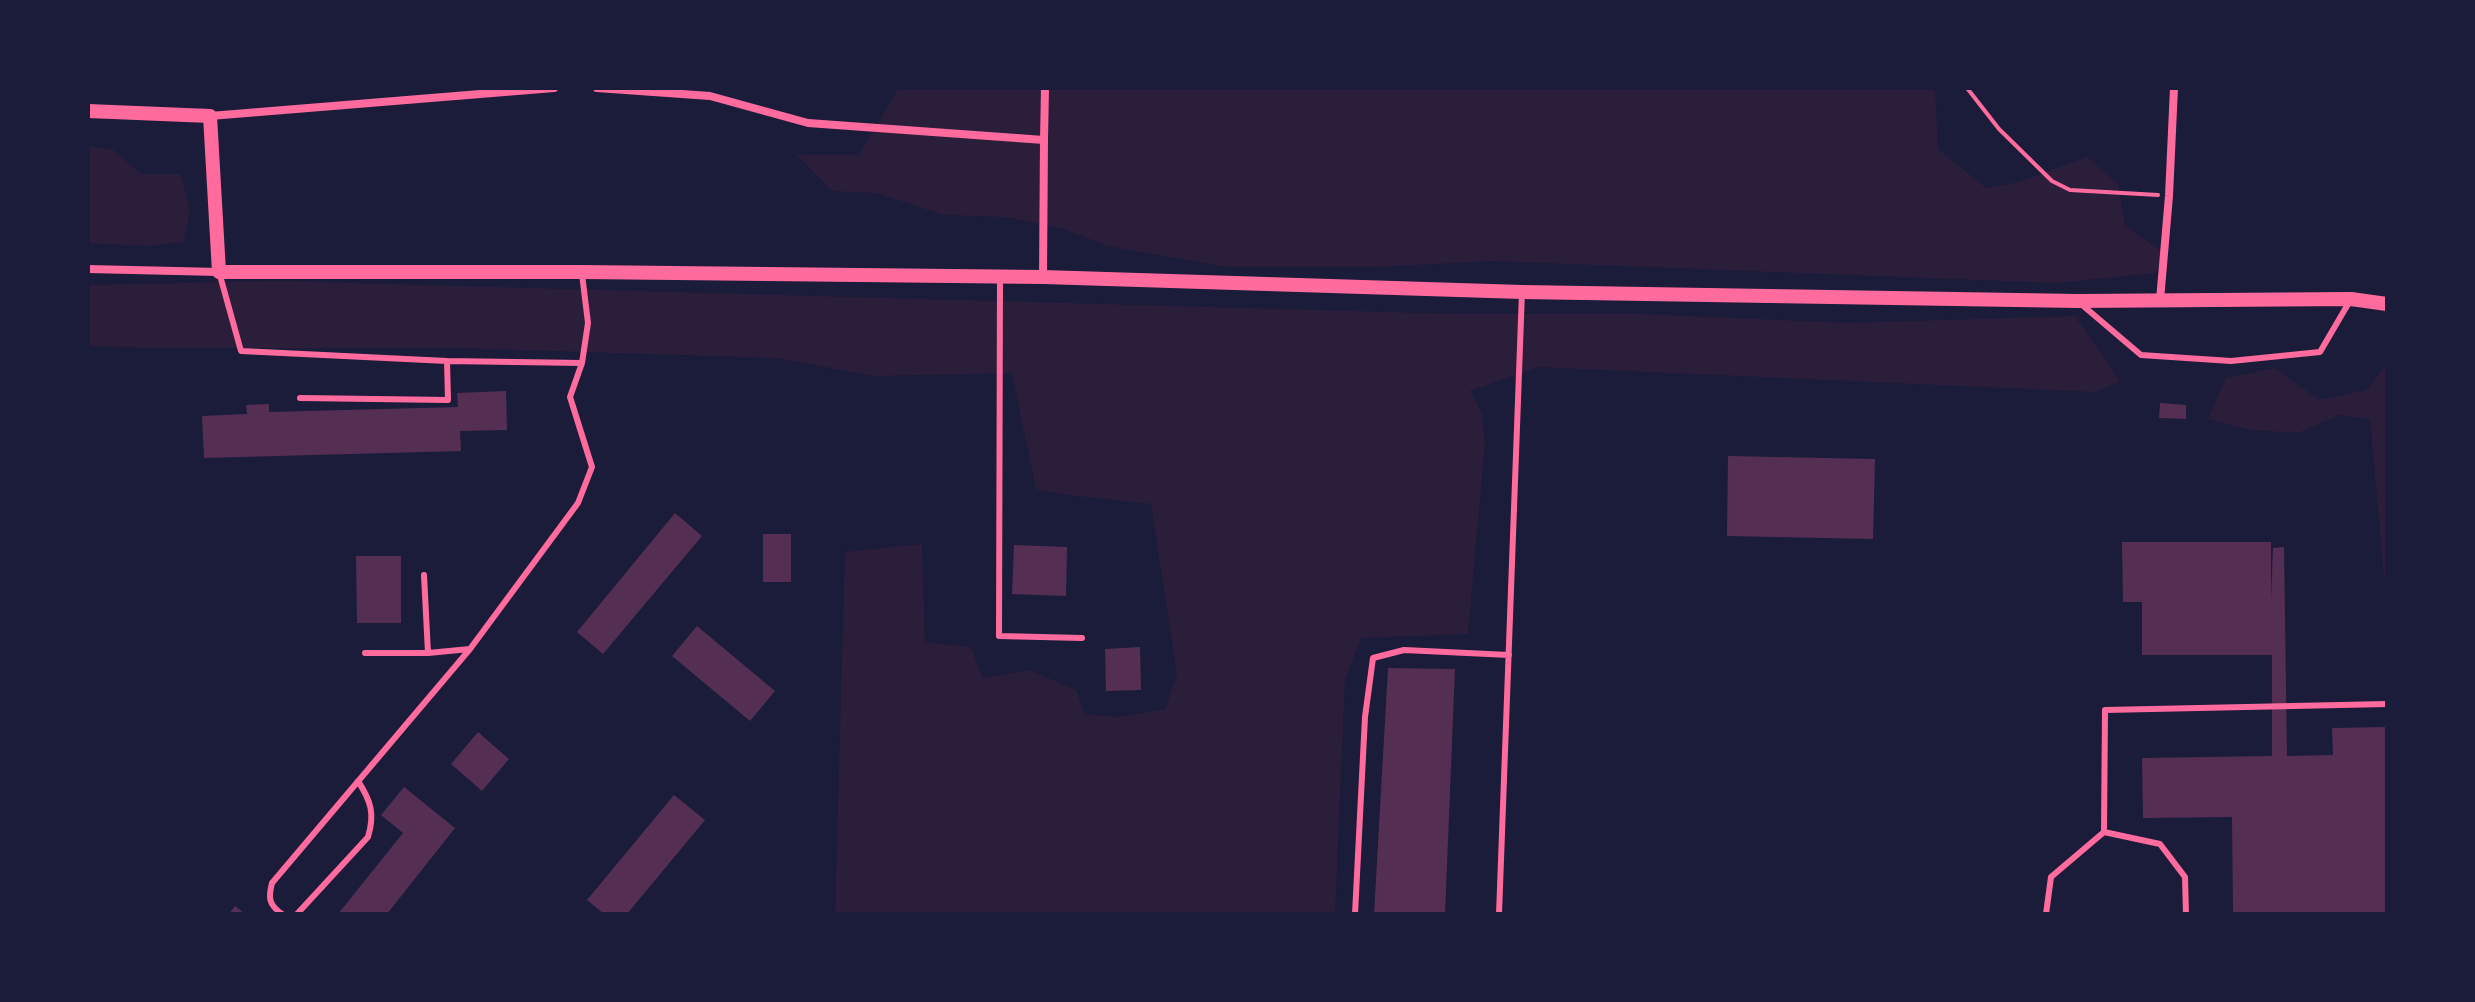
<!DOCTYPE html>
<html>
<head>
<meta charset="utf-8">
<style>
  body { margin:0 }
  #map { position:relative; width:2475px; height:1002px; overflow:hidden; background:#1b1b3a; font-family:"Sofia Sans Condensed",sans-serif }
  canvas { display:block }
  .frame { position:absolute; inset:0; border:90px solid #1b1b3a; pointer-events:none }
</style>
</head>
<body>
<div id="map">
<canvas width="2475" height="1002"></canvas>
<div class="frame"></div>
</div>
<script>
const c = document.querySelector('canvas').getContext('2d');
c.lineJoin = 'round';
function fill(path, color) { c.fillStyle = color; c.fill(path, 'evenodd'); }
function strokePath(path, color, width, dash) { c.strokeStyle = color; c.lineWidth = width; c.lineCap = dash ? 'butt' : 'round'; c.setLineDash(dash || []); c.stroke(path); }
fill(new Path2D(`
  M899,88h1036l3,61 48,39 33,-6 68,-25 31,27 7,41 39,29 -8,19 -100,10 -563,-22 -118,6h-149l-118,-21 -42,-16 -58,-13 -64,-2 -68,-22 -44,-2 -35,-36h62z
  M88,146l24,3 29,25h39l10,35 -6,33 -37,4 -59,-3z
  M281,281l1177,33h183l208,9 226,-7 45,65 -25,11 -557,-25 -68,24 12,22 3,31 -17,190 -107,4 -16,41 -10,235h-500l10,-362 77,-8 3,98 46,5 12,31 46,-8 47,20 9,24 35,3 45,-8 12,-34 -26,-171 -82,-9 -33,-6 -24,-116 -138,3 -98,-18 -321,-10h-310l-57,-2v-61z
  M2387,364v245l-17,-190 -31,-4 -41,18 -47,-3 -43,-11 18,-41 49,-10 44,32 47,-10z`), '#2a1e3b');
fill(new Path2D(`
  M506,391l1,39 -47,1 1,20 -257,7 -2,-42 45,-2 -1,-9 23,-1v8l189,-5 -1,-14z
  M2160,403l26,2v14l-27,-1z
  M1728,456l147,3 -2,80 -146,-3z
  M675,513l27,23 -99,118 -26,-22z
  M763,534h28v48h-28z
  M2122,542h149v58l2,-52 11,-1 3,209 46,-1 -1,-27 55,-1v187h-154l-1,-97 -89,1 -1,-60 130,-2v-101h-130v-53h-19z
  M1014,545l53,2 -1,49 -54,-2z
  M356,556h45v67h-44z
  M697,626l78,65 -25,30 -78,-65z
  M1140,647l1,43 -35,1 -1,-42z
  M1388,668l67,1 -10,245h-71z
  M478,732l31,27 -27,32 -31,-27z
  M404,787l51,41 -68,86h-49l65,-81 -22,-18z
  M674,795l31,25 -78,94h-23l-17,-14z
  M235,906l10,8h-16z`), '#542f53');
strokePath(new Path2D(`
  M1967,88l32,41 53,52 18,9 88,5`), '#ff6b9d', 4);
strokePath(new Path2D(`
  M219,272l22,79 206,10 135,2 6,-40 -6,-49
  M1000,276l-1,360 83,2
  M2081,304l60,51 90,6 89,-9 31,-53
  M300,398l148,2 -1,-39
  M424,575l4,78
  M365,653h63l42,-4
  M282,914c-13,-9 -14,-16 -10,-31l198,-234 108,-146 14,-36 -22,-70 12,-34
  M297,914l71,-77c7,-23 3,-36 -10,-56
  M1355,914l10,-197 8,-59 31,-8 105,5
  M1499,914l23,-622
  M2046,914l5,-37 53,-45
  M2186,914l-1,-37 -25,-33 -56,-12 1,-122 282,-6`), '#ff6b9d', 6);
strokePath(new Path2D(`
  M597,88l113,8 98,27 236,17 -1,137
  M210,116l344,-28
  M1044,140l1,-52
  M88,269l131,3
  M2160,300l9,-104 5,-108`), '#ff6b9d', 8);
strokePath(new Path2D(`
  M88,111l122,5 9,156h363l461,5 479,15 556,9 273,-2 36,5`), '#ff6b9d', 14);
</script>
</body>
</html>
